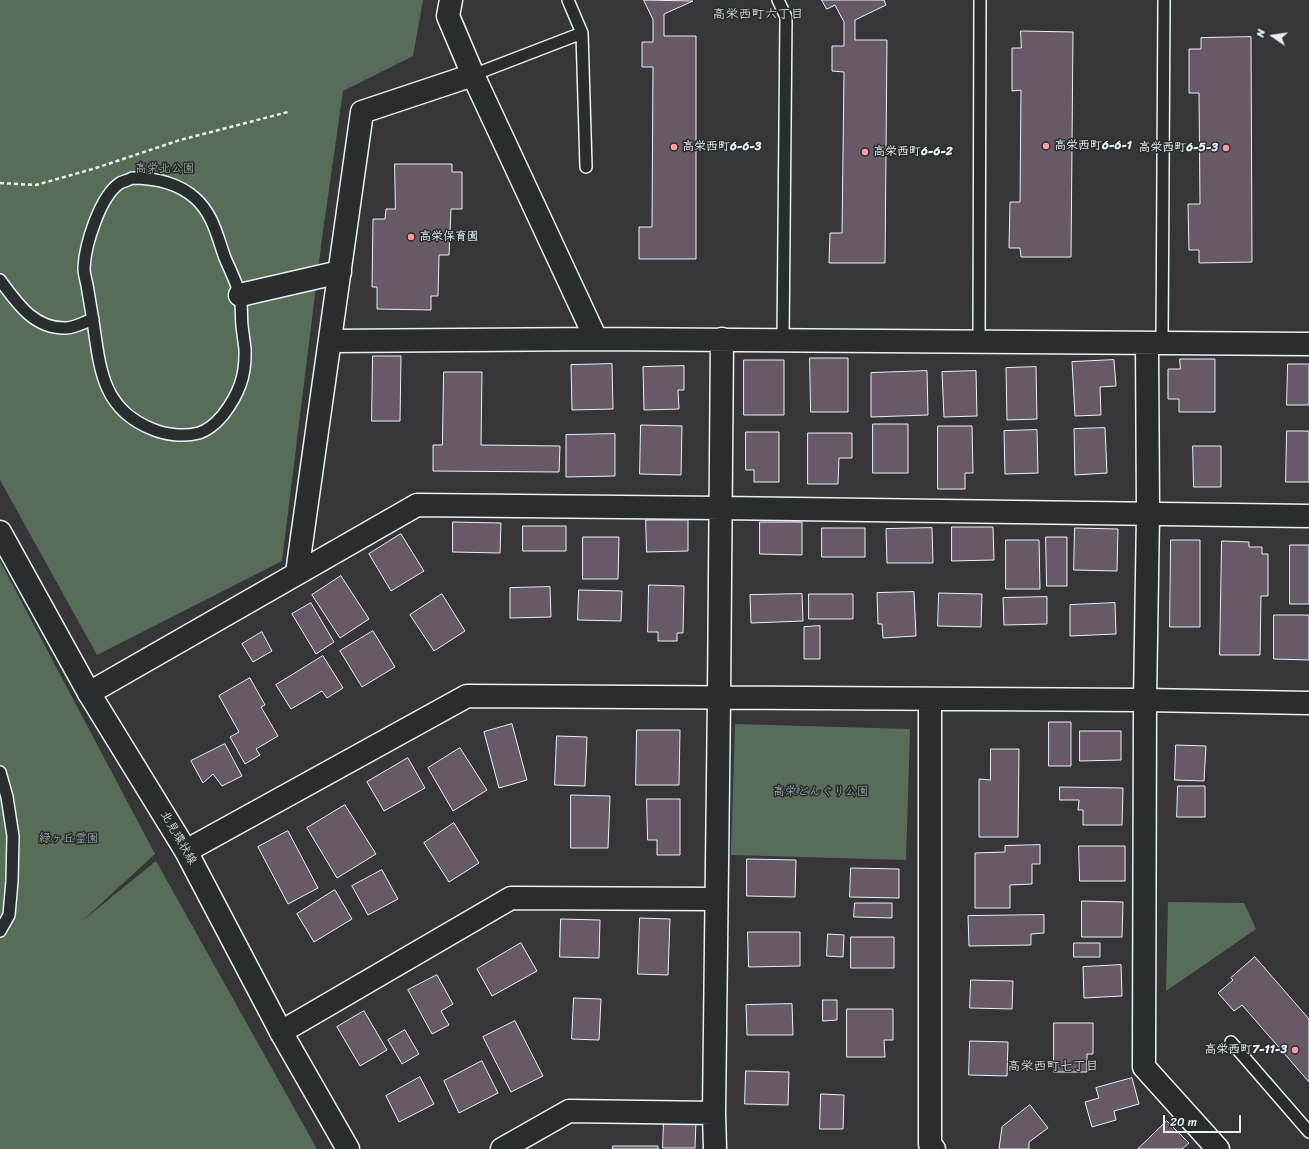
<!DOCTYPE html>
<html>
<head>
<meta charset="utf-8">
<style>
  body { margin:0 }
  #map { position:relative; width:1309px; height:1149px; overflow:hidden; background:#363639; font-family:Sriracha,sans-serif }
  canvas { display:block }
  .north { position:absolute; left:1253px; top:16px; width:40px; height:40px; -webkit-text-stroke:3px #2a2d2e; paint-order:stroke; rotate:283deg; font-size:11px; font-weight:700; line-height:16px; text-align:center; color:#e8f1f8 }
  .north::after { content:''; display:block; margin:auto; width:14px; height:18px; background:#e8f1f8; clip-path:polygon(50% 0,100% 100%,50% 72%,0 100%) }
  .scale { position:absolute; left:1163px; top:1115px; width:78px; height:18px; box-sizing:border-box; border:2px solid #e8f1f8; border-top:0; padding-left:5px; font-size:12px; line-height:14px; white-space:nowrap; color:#e8f1f8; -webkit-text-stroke:3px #2a2d2e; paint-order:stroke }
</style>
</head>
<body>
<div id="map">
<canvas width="1309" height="1149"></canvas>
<div class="north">N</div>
<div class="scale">20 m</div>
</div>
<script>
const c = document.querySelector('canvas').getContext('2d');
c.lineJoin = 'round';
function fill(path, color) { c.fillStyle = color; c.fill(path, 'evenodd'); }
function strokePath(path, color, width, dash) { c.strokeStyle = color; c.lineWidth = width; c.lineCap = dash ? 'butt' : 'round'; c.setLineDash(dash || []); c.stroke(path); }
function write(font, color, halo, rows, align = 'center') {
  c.font = font + ' Sriracha,"Klee One",sans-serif'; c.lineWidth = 3; c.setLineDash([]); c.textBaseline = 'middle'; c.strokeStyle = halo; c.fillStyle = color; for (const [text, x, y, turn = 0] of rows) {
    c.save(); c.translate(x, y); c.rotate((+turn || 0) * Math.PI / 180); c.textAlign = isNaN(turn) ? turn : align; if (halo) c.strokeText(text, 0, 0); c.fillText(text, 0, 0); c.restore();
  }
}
fill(new Path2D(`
  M0,0h423l-10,56 -70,35 -21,147 -40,323 -185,94 -97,-175z
  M0,561l155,293 -74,68 75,-61 161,288h-317z
  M735,724l175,5 -4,131 -175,-5z
  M1168,902l76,1 12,26 -90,62z`), '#586d58');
const building = new Path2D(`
  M644,0l49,1 -29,13v22h32v223h-57v-32h13l1,-160h-11v-25h11v-22z
  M822,0h62l2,5 -31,15v20h32l-2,223h-56l1,-30h12l2,-161 -12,-1v-25h12v-24l-9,-17 -8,4z
  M1021,31l52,1 -2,225h-50l-1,-9h-11l1,-46h10l1,-112 -9,1v-43h9z
  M1251,37l1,225 -53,1v-13h-10l-1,-46h12l-1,-111h-10v-44h12v-11z
  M395,164h57v8h10v37h-11l-2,46h-10l-1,41h-7v14l-54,-1v-22h-5l1,-68h12l1,-10h9z
  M373,356h28l-1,65h-28z
  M810,358h38v54h-37z
  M1180,359h35v53h-36v-13h-11v-30h12z
  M744,360h40v55h-40z
  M1114,360l2,26 -16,1 1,28 -26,1 -3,-54z
  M612,364l1,45 -41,1 -1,-45z
  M1288,364h21v41h-22z
  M684,366v24h-6l1,19 -35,1 -1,-43z
  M1036,367l1,52 -30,1 -1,-52z
  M927,371l1,44 -57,2v-44z
  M976,371l1,45 -33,1 -2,-45z
  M444,372h38l-1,73 79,1 -1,26 -126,-1v-26h9z
  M873,424h35v49h-35z
  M641,425l41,1 -1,49 -41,-1z
  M938,426h34l1,47h-8v16h-27z
  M1105,428l2,45 -32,2 -1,-46z
  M1037,430l1,43 -33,1 -1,-43z
  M1287,431h22v51h-23z
  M746,432h33v50h-25v-12h-8z
  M808,433h44v25h-13l-1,26h-30z
  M615,434v42l-49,1v-42z
  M1193,446h28v41h-27z
  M646,520h42v31l-41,1z
  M453,522l48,1 -1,30 -47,-1z
  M760,522h42v33l-42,-1z
  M523,526h43v25h-43z
  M952,527h41l1,33 -42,1z
  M822,528h43v29h-43z
  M932,528l1,35h-46l-1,-34z
  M1075,528l43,1 -1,42 -43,-1z
  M401,534l23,37 -33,20 -22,-37z
  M583,537h36l-1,42h-35z
  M1046,537h21v49h-20z
  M1006,540h33l1,49h-34z
  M1171,540h29v87h-30z
  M1222,541l27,1v5h13v7h6v42h-7l-1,59h-40z
  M1290,545h19v59h-19z
  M341,576l28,43 -29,19 -28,-43z
  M649,585l35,1 -1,47h-6v8h-19v-9h-10z
  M550,587l1,30 -41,1v-30z
  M579,590l43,1 -1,30 -43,-1z
  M914,592l2,44 -33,2 -1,-14h-4l-1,-31z
  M939,593l43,1 -1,33 -43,-1z
  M442,594l23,37 -31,20 -24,-36z
  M802,594l1,27 -52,2 -1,-28z
  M809,594h44v25h-44z
  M1047,597v27l-43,1 -1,-27z
  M311,603l23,39 -18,12 -24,-40z
  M1115,603l1,31 -46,2v-31z
  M1274,615h35v45l-35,-1z
  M820,626v33h-16v-32z
  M373,631l22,36 -33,20 -22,-36z
  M262,632l10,19 -19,11 -11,-18z
  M323,656l20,32 -16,10 -5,-7 -31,18 -15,-24z
  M250,678l15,27 -4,2 17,29 -22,13 4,6 -15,9 -15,-27 9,-5 -20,-36z
  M1049,722h22v44h-22z
  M512,724l15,56 -28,8 -15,-56z
  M637,730h43l-1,55h-43z
  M1080,731h41v29l-41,1z
  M557,736l30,1 -2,49 -30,-1z
  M225,744l17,32 -20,10 -9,-12 -10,9 -12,-22z
  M1176,745l30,1 -2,35 -29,-1z
  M460,748l27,42 -34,21 -25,-43z
  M991,749h28l-1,88h-39v-58l11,1z
  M408,758l17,30 -41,23 -17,-29z
  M1178,786h27v31h-28z
  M1060,787l63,1 -1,37h-39v-15h-5l1,-10h-19z
  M571,795l39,1 -2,52h-37z
  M647,799h33v56h-23v-15h-9z
  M345,805l31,49 -39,24 -30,-50z
  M454,823l25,40 -30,19 -25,-39z
  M288,831l30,57 -30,16 -30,-57z
  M1040,845v19h-8v20l-22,1v23h-35v-55l30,-1v-6z
  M1079,846h46v35h-45z
  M747,859l49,1 -1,37 -48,-1z
  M851,868l48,1v29l-49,-1z
  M382,870l16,29 -30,16 -16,-29z
  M335,890l17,29 -38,23 -17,-28z
  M1082,901l41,1 -1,35h-40z
  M855,903h37v15l-38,-1z
  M1044,915v18l-13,1v11l-62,1 -1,-30z
  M640,918l30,1 -2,56 -30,-1z
  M561,919l39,1 -1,38 -39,-1z
  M748,932h52v34l-51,1z
  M828,934l16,1 -1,22 -16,-1z
  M851,937h43v31h-43z
  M521,943l16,28 -45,25 -15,-27z
  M1074,943h26v14h-26z
  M1255,957l54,62v63l-67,-77 -8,6 -16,-18 15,-13 -2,-2z
  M1121,965l1,31 -38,2 -1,-31z
  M437,975l16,29 -12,7 8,14 -17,9 -24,-44z
  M971,980l42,1 -1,28 -42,-1z
  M574,998l27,1 -2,41 -27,-1z
  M823,1000h14v20l-14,1z
  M792,1004l1,31h-46l-1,-30z
  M847,1009h46v31h-9l1,17h-38z
  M364,1011l23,39 -27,16 -23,-39z
  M515,1021l28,55 -32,16 -28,-55z
  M1054,1023h39v31h-6v18h-33z
  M405,1030l14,24 -17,10 -14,-24z
  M970,1041l38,1 -1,34 -38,-1z
  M482,1061l16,32 -39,20 -15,-32z
  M746,1071l43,1 -1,33 -43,-1z
  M420,1077l14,27 -35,18 -13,-26z
  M1132,1078l7,26 -25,7 2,9 -24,7 -7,-25 14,-4 -3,-10z
  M821,1094l23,1 -1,34h-23z
  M1030,1105l18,23 -19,14v7h-30l3,-22z
  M664,1119l32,1 -1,28h-32z
  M1167,1121l22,22 -7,6h-44z
  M613,1146h45v3h-45z`);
fill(building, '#685966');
strokePath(building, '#e8f1f8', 1);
const service = new Path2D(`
  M568,0l14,33 4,134
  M778,0l8,17 -3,323
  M473,75l109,-42
  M132,178c23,0 46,5 63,20 18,16 22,38 30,60 5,12 12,25 15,38 2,9 1,20 2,30 1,8 2,15 3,23 1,27 -6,45 -22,66 -6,7 -14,15 -24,18 -15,4 -33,2 -47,-4 -50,-20 -52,-60 -59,-108 -2,-12 -4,-24 -6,-36 -1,-5 -3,-11 -3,-17 1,-23 16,-72 36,-85 4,-2 9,-3 12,-5z
  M0,280c17,23 34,49 66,48 8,0 19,-6 27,-9
  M979,342l1,-342
  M1162,344l2,-344
  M0,772l7,25 6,39 -1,45 -3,34 -9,16
  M1231,1042l78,90`);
const minor = new Path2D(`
  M451,0l-3,16 25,59 123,264 713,5
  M240,295l100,-23
  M330,341l266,-2
  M1147,343l1,171 -3,186 -1,367 74,82
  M297,573l65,-461 111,-37
  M89,693l328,-188 304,3 588,8
  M930,700v444l4,5
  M186,851l281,-155 678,4 164,3
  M281,1032l230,-134 205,1
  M502,1149l67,-38 145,2
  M715,1149l-1,-36 5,-416 3,-358`);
const secondary = new Path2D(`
  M0,532l89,161 97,158 95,181 67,117`);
strokePath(service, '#e8f1f8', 14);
strokePath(minor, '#e8f1f8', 25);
strokePath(secondary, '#e8f1f8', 25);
strokePath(new Path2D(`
  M0,183l36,2 60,-17 84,-28 108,-28`), '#e8f1f8', 2.5, [4, 3]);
strokePath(service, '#2a2d2e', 11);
strokePath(minor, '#2a2d2e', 22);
strokePath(secondary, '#2a2d2e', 22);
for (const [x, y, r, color] of [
  [1046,146,4,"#ff9aa2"],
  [674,147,4,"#ff9aa2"],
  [1226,148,4,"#ff9aa2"],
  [865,152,4,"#ff9aa2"],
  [411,237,4,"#ff9aa2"],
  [1295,1050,4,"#ff9aa2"]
]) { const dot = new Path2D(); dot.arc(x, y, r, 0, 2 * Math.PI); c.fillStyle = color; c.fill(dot); strokePath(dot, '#2a2d2e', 1.5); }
write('bold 12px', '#e8f1f8', '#2a2d2e', [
  ["高栄西町6-6-1",1054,146],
  ["高栄西町6-6-3",682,147],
  ["高栄西町6-5-3",1218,148,"right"],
  ["高栄西町6-6-2",873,152],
  ["高栄保育園",419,237],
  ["高栄西町7-11-3",1287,1050,"right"]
], 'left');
write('12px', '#a7b6b0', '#2a2d2e', [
  ["高栄北公園",165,169],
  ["高栄どんぐり公園",821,792],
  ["緑ヶ丘霊園",69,839]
]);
write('12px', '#e8f1f8', '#2a2d2e', [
  ["北見環状線",178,838,60]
]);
write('13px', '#e8f1f8', '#2a2d2e', [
  ["高栄西町六丁目",758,15],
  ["高栄西町七丁目",1053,1067]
]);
</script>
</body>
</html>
